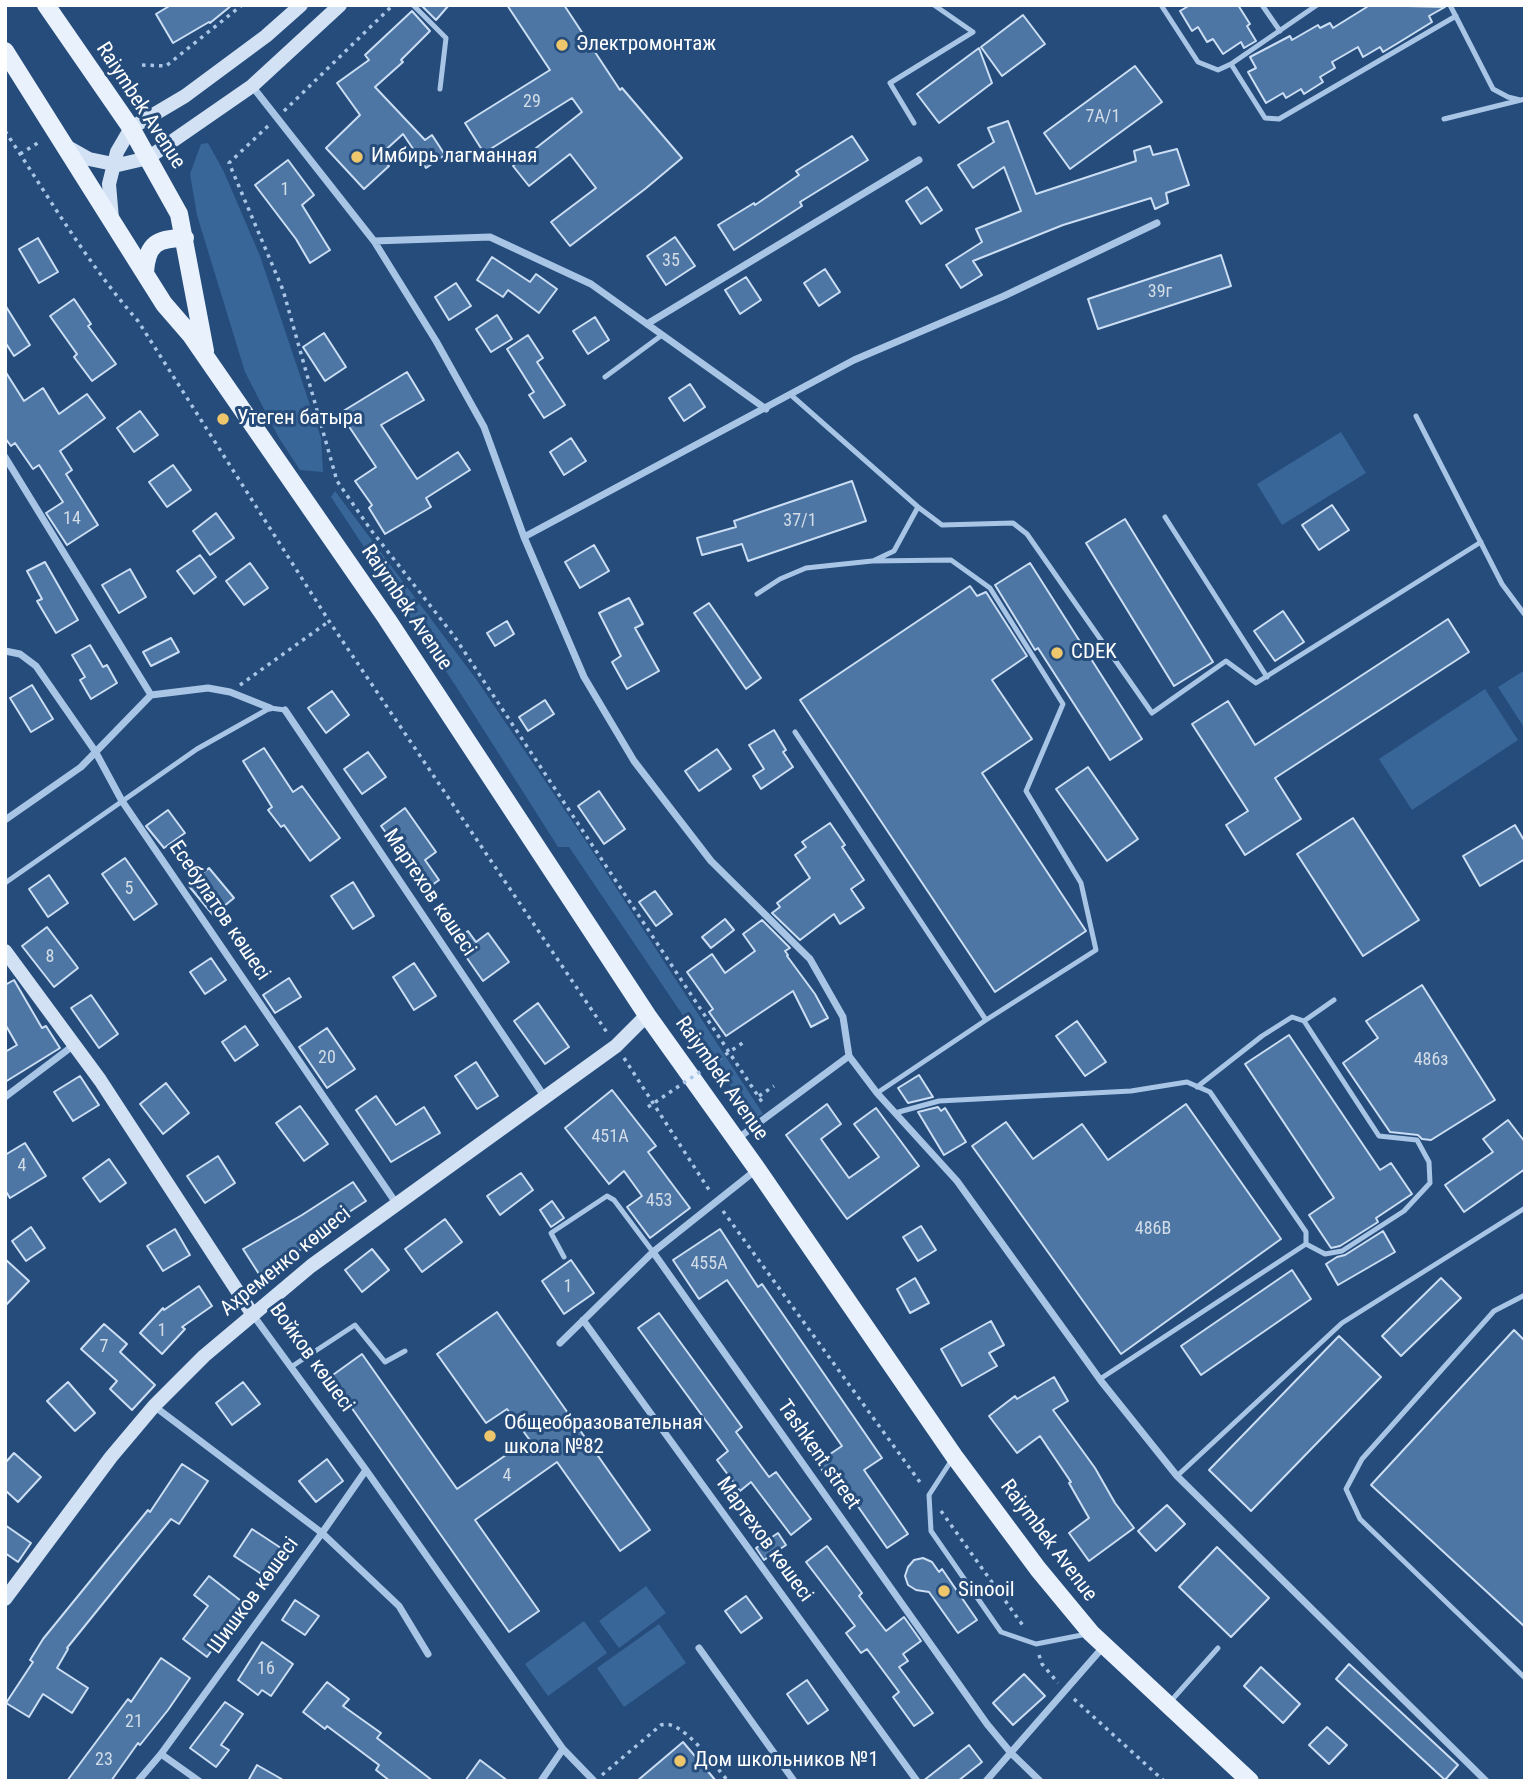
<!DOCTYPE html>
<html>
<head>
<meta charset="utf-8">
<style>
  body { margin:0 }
  #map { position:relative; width:1530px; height:1786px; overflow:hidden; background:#254c7b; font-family:"Roboto Condensed",sans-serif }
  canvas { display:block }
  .frame { position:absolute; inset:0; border:7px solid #fff; pointer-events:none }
</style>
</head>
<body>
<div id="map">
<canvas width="1530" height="1786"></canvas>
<div class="frame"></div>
</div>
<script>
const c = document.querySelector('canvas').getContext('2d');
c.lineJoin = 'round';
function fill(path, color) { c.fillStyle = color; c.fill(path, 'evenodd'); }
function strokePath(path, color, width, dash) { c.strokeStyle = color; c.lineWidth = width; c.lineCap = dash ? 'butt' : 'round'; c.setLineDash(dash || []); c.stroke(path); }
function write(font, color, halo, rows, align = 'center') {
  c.font = font + ' "Roboto Condensed",sans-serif'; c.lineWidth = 6; c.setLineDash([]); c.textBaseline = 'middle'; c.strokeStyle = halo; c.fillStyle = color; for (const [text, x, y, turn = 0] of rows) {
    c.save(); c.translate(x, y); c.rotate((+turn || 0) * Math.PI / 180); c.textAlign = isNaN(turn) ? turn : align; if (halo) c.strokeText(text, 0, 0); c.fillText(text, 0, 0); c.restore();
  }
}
fill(new Path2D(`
  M208,143l16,29 36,84 61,182 2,34 -23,-2 -21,-32 -34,-66 -48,-157 -7,-41 11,-30z
  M1341,432l25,41 -84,52 -25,-41z
  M335,491l141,188 109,161 178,274 -8,4 -4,-2 -182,-269h-11l-99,-156 -128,-194z
  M1525,670v59l-27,-42z
  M1485,689l33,51 -106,70 -33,-51z
  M646,1586l20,27 -47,35 -20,-27z
  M584,1621l23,32 -59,43 -23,-32z
  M659,1624l27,39 -62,44 -27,-39z`), '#386699');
const building = new Path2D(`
  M171,5h61l-22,18 -1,-1 -36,21 -17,-29z
  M421,5h28l-13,15z
  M507,5h57l56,85 2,-2 60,70 -37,31 -75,57 -19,-24 45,-34 -26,-34 -41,32 -16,-20 69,-54 -10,-14 -88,55 -19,-30 85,-53z
  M1190,5h48l12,19 -3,2 9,15 -12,7 -3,-6 -18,12 -10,-15 -6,3 -9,-15 -6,4 -12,-20z
  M1370,5l75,2 -16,9 3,6 -34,21 -15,9 -3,-5 -17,10 -5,-10 -26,15 3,6 -15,9 3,5 -19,12 -3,-5 -15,9 -3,-5 -17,10 -18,-31 8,-4 -6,-11 40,-21 2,4 26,-15 2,3 10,-5 3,5z
  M412,11l18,20 -29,29 2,2 -28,25 50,53 7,-5 13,20 -19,13 -23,-34 -24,22 10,10 -25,23 -38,-41 34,-33 -23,-32 32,-23 -4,-5z
  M1023,15l22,29 -43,32 -21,-29z
  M979,48l13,35 -53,40 -22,-29z
  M1135,66l27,36 -92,67 -26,-36z
  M1008,121l28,73 100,-33 -2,-10 16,-5 3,9 24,-6 12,36 -23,8 2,10 -13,6 -4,-11 -88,27 -90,36 9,14 -21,13 -15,-23 36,-23 -6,-13 45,-18 -17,-44 -31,21 -15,-23 36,-23 -6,-14z
  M852,136l16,24 -68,42 2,4 -68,44 -16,-25 36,-22 1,2 44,-30 -3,-4z
  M288,160l26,35 -12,10 28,45 -20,13 -14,-24 -41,-54z
  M927,187l15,23 -21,14 -15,-23z
  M675,237l20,29 -29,19 -19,-29z
  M38,238l20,34 -19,11 -20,-34z
  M1221,255l10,31 -133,43 -10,-30z
  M492,257l38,25 6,-8 21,15 -18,24 -31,-23 -5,7 -26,-17z
  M825,269l15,23 -21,14 -15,-23z
  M746,277l15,23 -21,14 -15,-24z
  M456,283l15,23 -22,14 -14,-23z
  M74,299l17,25 -3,2 28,38 -24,17 -18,-24 3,-3 -27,-38z
  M5,305l25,40 -16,11 -9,-14z
  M497,315l15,24 -21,13 -15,-23z
  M595,317l14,23 -21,14 -15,-23z
  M324,333l22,34 -21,14 -22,-34z
  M528,335l15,23 -6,4 28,43 -21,13 -15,-23 5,-3 -27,-43z
  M5,371l19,30 19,-13 16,26 28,-20 18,24 -45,33 12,19 -6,4 32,51 -31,20 -21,-32 17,-11 -24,-37 -6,4 -18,-26 -4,3 -6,-8z
  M407,372l17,28 -43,25 36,54 41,-27 12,18 -44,28 5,9 -46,27 -16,-26 3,-3 -17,-24 21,-14 -36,-54z
  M690,384l15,23 -21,14 -15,-23z
  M140,411l18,24 -24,17 -17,-24z
  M571,438l15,23 -22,14 -14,-23z
  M173,465l18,25 -24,17 -18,-25z
  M852,481l14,40 -118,40 -6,-17 -40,11 -5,-17 39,-11 -2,-6z
  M1332,505l17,25 -30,20 -17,-25z
  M216,513l18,25 -24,17 -17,-24z
  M1125,519l88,143 -39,24 -88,-143z
  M594,545l15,26 -29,17 -15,-26z
  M200,555l16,22 -22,17 -17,-23z
  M45,562l33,58 -22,13 -19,-32 5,-2 -15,-28z
  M250,563l18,25 -24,17 -18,-24z
  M1030,563l112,176 -32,21 -72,-112 -3,2 -40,-65z
  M130,569l16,28 -27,16 -17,-28z
  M970,586l7,10 9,-4 41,64 -35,24 40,59 -50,34 104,158 -91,61 -195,-292z
  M629,598l14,26 -8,4 24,43 -32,18 -15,-27 9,-6 -22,-43z
  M709,603l52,75 -15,11 -52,-76z
  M1283,611l21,31 -29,19 -21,-30z
  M1448,619l21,33 -194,126 26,41 -56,36 -19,-30 22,-14 -56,-87 36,-23 27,44z
  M507,621l7,13 -19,12 -8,-13z
  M171,638l8,14 -28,14 -8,-14z
  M90,645l13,22 4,-2 10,18 -26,16 -11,-19 5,-3 -13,-22z
  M32,685l21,34 -22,13 -21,-34z
  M332,691l17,24 -23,18 -18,-25z
  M545,700l9,14 -26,17 -9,-14z
  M774,730l12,20 -3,2 10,15 -32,22 -8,-13 11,-7 -15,-24z
  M264,748l29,44 9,-6 38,52 -30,23 -26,-36 -3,2 -13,-17 4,-3 -29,-46z
  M717,749l14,20 -32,22 -14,-20z
  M368,752l18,25 -24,17 -18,-25z
  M1088,767l50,72 -31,22 -51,-72z
  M599,791l26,38 -21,15 -26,-38z
  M405,808l31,44 -11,8 14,20 -15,11 -8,-12 3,-2 -38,-51z
  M168,810l17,23 -21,15 -18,-22z
  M1353,818l66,102 -56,36 -66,-102z
  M830,823l15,22 -3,2 22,33 -13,9 13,19 -24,16 -6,-10 -34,26 -28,-27 8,-6 -3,-4 33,-25 -15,-23 11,-8 -4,-5z
  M1515,825l10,17v17l-45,27 -17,-30z
  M125,858l32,46 -23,16 -32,-46z
  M209,868l25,30 -21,17 -25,-30z
  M49,875l19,28 -20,14 -19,-28z
  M353,882l21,34 -21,13 -22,-33z
  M655,891l17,23 -16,12 -17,-24z
  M725,919l9,11 -23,18 -9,-11z
  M762,920l28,28 -5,3 3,4 -1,1 28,38 13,24 -17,9 -18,-36 -67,45 -17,-24 4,-3 -26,-37 25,-18 13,19 30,-22 -12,-17z
  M47,927l31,41 -24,19 -32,-41z
  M468,931l8,11 12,-9 21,29 -26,19 -28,-40z
  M211,958l15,22 -21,14 -15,-22z
  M414,963l22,33 -22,14 -21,-33z
  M289,978l12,19 -26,16 -12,-18z
  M14,980l28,48 4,-2 14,22 -55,34v-30l12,-7 -12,-21v-39z
  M1422,985l73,115 -64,40 -9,-1 -4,-4 -28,-3 -47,-69 35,-25 -12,-17z
  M91,995l27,39 -19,14 -28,-40z
  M538,1003l31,44 -24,17 -31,-43z
  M1077,1021l29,41 -21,14 -29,-40z
  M245,1026l13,19 -23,16 -13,-19z
  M327,1028l28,41 -28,19 -28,-41z
  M1289,1035l91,135 11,-7 21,31 -36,24 2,4 -38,24 -9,2 -22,-33 25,-17 -89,-134z
  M476,1062l22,34 -21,13 -22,-33z
  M919,1075l14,22 -25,6 -10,-15z
  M80,1076l19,29 -26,16 -19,-29z
  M166,1083l23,30 -26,21 -23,-30z
  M612,1090l44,56 -8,6 42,56 -40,30 -23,-31 15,-11 -18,-25 -15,13 -44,-56z
  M376,1096l20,29 28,-18 16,26 -49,29 -35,-52z
  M827,1104l14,20 -20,15 28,39 30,-21 -25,-33 22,-16 43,58 -72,53 -61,-84z
  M1186,1104l95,135 -160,115 -149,-208 34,-24 27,37 49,-35 26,36z
  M300,1106l28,38 -24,17 -28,-38z
  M938,1107l3,4 4,-3 21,34 -22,13 -26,-43z
  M1508,1120l17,22v27l-61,43 -19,-27 48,-33 -10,-13z
  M25,1143l21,33 -36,22 -5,-8v-35z
  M218,1156l17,27 -30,20 -18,-27z
  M109,1159l17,24 -26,19 -17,-24z
  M521,1173l12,17 -33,25 -13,-19z
  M353,1182l13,19 -52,34 3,5 -58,34 -16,-25 59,-34z
  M552,1201l12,17 -13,9 -11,-17z
  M445,1219l17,23 -40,30 -17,-23z
  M921,1226l15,24 -18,11 -15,-24z
  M31,1227l14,21 -19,13 -14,-20z
  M175,1229l15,26 -27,16 -16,-25z
  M720,1229l38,58 4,-3 120,174 -18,12 44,64 -21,14 -44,-63 -7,5 -19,-27 25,-17 -115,-166 -28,19 -26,-39z
  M1383,1231l12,21 -57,33 -12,-21 11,-7 8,-2z
  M372,1249l17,21 -27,22 -17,-22z
  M5,1259l24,22 -24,25z
  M571,1260l23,33 -30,21 -22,-33z
  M1292,1270l19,29 -110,76 -20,-29z
  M915,1278l14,25 -19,10 -13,-24z
  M1441,1278l20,20 -60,58 -19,-20z
  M199,1286l13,20 -30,21 3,2 -23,25 -22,-21 23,-25 1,2z
  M497,1312l153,218 -30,21 -63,-89 -82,58 64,91 -30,21 -179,-255 32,-23 95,135 72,-50 -22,-30 -21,14 -49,-69z
  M659,1313l83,114 -6,5 33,45 7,-5 35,47 -20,16 -40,-53 -11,9 -23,-31 11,-9 -90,-123z
  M991,1321l13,24 -15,8 8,13 -35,20 -21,-37z
  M104,1324l23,20 -7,8 35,33 -23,25 -22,-21 7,-8 -36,-32z
  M1514,1330l11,11v286l-154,-142z
  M1339,1336l42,41 -130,134 -42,-41z
  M1054,1377l14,24 -15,9 42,58 20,35 19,25 -45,33 -20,-28 20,-15 -20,-35 2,-1 -31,-46 -23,17 -28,-37 26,-20 2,3z
  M68,1382l27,31 -20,18 -28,-30z
  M243,1382l17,22 -28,21 -16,-22z
  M14,1453l27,24 -23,25 -13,-12v-27z
  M327,1459l16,22 -27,21 -17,-21z
  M182,1464l26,17 -29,43 -8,-5 -104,129 1,1 -11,19 31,20 -16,25 -29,-19 -14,23 -23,-14 27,-41 -3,-2 13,-21 105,-129 2,2z
  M1167,1505l18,19 -29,27 -18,-20z
  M5,1525l26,18 -13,19 -13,-9z
  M252,1529l32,21 -18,27 -32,-21z
  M778,1533l8,12 -22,15 -8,-12z
  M827,1546l35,47 -3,3 27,35 18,-14 17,24 -18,13 5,7 -9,6 34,46 -19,13 -21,-29 6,-5 -32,-43 -6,4 -15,-20 9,-7 -49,-64z
  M1217,1547l52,51 -38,39 -52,-50z
  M923,1558l9,4 7,10 3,-3 35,51 -19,13 -29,-41 -13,-2 -8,-5 -3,-9 3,-9 6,-7z
  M209,1576l36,28 -38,53 -24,-18 25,-33 -14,-11z
  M746,1596l16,22 -21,15 -16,-22z
  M295,1600l24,16 -14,19 -23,-15z
  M262,1642l31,22 -22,32 -9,-6 -4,5 -20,-15z
  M161,1658l29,20 -22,32 -28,35 -2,-2 -27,38h-44l61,-82 3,3z
  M1349,1664l109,101 -13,15 -109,-101z
  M1261,1667l39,37 -17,19 -39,-37z
  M1024,1674l21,22 -32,29 -20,-22z
  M807,1680l21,30 -20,14 -21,-30z
  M327,1682l22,17 -6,7 38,27 -4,5 56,43h-43l-14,-11 3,-5 -52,-39 -2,3 -22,-17z
  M225,1702l18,12 -22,31 8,5 -13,17 -26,-19z
  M1327,1727l20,18 -18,19 -20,-19z
  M683,1742l33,39h-79z
  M969,1745l13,17 -24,19h-35z
  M480,1760l28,21h-43z
  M257,1765l28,16h-37z`);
fill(building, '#4d76a4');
strokePath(building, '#cbdef4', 2);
strokePath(new Path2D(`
  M142,65l24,1 76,-61
  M284,111l109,-106
  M268,126l-39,37 54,127 54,191 34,49 83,106 310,469
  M5,131c43,65 82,132 133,190l191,300 279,413
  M20,154l21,-13
  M240,685l88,-63
  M624,1058l87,135
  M759,1096l15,-10
  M723,1211l199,274
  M941,1511l83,116
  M1039,1655l3,9 16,19
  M1074,1699l90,82
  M602,1775l59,-50c21,-7 53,40 67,56`), '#a8c5e5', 3.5, [3.5, 5]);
strokePath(new Path2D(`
  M413,5l33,33 -6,51
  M1161,5l37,57 20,8 13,-6 86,-59
  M1262,5l18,26
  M1450,5l43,84 15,8 12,3
  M1231,64l34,54 14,1 177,-103
  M1444,119l81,-20
  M914,123l-24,-40 83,-51 -39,-27
  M605,377l57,-42
  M791,395l127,112 24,18 71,-2 14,11 125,179 74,-52 30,22 225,-141
  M1416,416l86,168 23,31
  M1165,517l102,160
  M875,560l19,-9 24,-44
  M757,594l23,-15 26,-11 66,-7 79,-1 39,28 73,116 -37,87 55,92 15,67 -110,70
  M795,732l191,288 -109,73
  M5,883l192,-134 73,-41 15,2
  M1304,1021l30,-21
  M1197,1087l65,-51 30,-19 12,4 75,115 38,4 12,22 1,21 -26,28 -62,40 -17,3 -19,-10
  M895,1113l44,-12 192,-10 56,-9 23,10 96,140v12l-206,135
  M564,1257l-13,-24 56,-37 7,4 39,52
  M1525,1295l-31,16 -132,148 -16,30 14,30 165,159
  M291,1367l64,-42 30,37 20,-11
  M953,1458l-24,37 2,36 70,101 35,12 51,-10
  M1177,1476l165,-153 183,-115
  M1170,1702l48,-54`), '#a8c5e5', 5);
strokePath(new Path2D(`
  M252,86l122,155 62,100 48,86 40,110 60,140 50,84 77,100 99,98 33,58 6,39 28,37 80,88 144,200 76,95 309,305
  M374,241l116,-4 101,47 175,125
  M647,324l272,-164
  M5,457l146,238
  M524,537l330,-177 150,-64 153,-73
  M5,651l15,3 16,12 59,85 27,50 274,402
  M285,710l259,386
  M5,820l76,-53 70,-72 57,-7 22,4 40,16
  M5,1097l69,-52
  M737,1139l112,-83
  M653,1252l334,472 24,29 29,28
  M253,1315l113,155 197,279 31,32
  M583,1320l334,461
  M560,1343l93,-91 103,-82
  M366,1470l-44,63 77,73 29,48
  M699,1648l95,133
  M161,1754l38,27
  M138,1781l23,-27 161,-221 -168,-127
  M541,1781l22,-32
  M986,1781l118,-135`), '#a8c5e5', 7);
strokePath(new Path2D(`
  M66,146l23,13 29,6 30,-7 104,-72 88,-81
  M112,219l-3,-35 8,-32 14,-24 54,-32 81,-60 35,-31
  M5,951l95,129 153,235
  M5,1599l106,-142 43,-51 50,-50 107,-90 305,-220 31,-31`), '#d2e1f4', 14);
strokePath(new Path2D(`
  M46,5l85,123 48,86 26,137
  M5,51l159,253 26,30 197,285 260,396 110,154 197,287 84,113 53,64 159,148
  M145,272c2,-28 12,-34 40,-34`), '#e9f1fc', 18);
strokePath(new Path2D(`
  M648,1107l96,-65`), '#a8c5e5', 3.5, [3.5, 5]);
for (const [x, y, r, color] of [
  [562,45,7,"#eec76d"],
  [357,157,7,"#eec76d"],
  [223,419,7,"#eec76d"],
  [1057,653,7,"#eec76d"],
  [490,1436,7,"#eec76d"],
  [944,1591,7,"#eec76d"],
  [680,1761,7,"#eec76d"]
]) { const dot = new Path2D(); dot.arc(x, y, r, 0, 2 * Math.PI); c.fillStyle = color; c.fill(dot); strokePath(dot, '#254c7b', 2.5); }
write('18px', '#d2dde8', null, [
  ["29",532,102],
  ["7А/1",1103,117],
  ["1",285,190],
  ["35",671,261],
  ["39г",1160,292],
  ["14",72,519],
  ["37/1",800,521],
  ["5",129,889],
  ["8",50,957],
  ["20",327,1058],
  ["486з",1431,1060],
  ["451А",610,1137],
  ["4",22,1166],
  ["453",659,1201],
  ["486В",1153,1229],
  ["455А",709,1264],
  ["1",568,1287],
  ["1",162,1331],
  ["7",104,1347],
  ["4",507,1476],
  ["16",266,1669],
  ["21",134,1722],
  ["23",104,1760]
]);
write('21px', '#fff', '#254c7b', [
  ["Электромонтаж",576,45],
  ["Имбирь лагманная",371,157],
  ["Утеген батыра",237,419],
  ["CDEK",1071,653],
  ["Общеобразовательная",504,1424],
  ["школа №82",504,1448],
  ["Sinooil",958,1591],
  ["Дом школьников №1",694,1761]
], 'left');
write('21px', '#fff', '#254c7b', [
  ["Raiymbek Avenue",140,106,57],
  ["Raiymbek Avenue",406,608,56],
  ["Мартехов көшесі",429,893,56],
  ["Есебулатов көшесі",219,911,56],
  ["Raiymbek Avenue",721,1079,55],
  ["Ахременко көшесі",286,1262,-39],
  ["Войков көшесі",311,1358,54],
  ["Tashkent street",818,1455,55],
  ["Мартехов көшесі",764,1540,54],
  ["Raiymbek Avenue",1048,1541,53],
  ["Шишков көшесі",254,1596,-54]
]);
</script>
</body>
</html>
